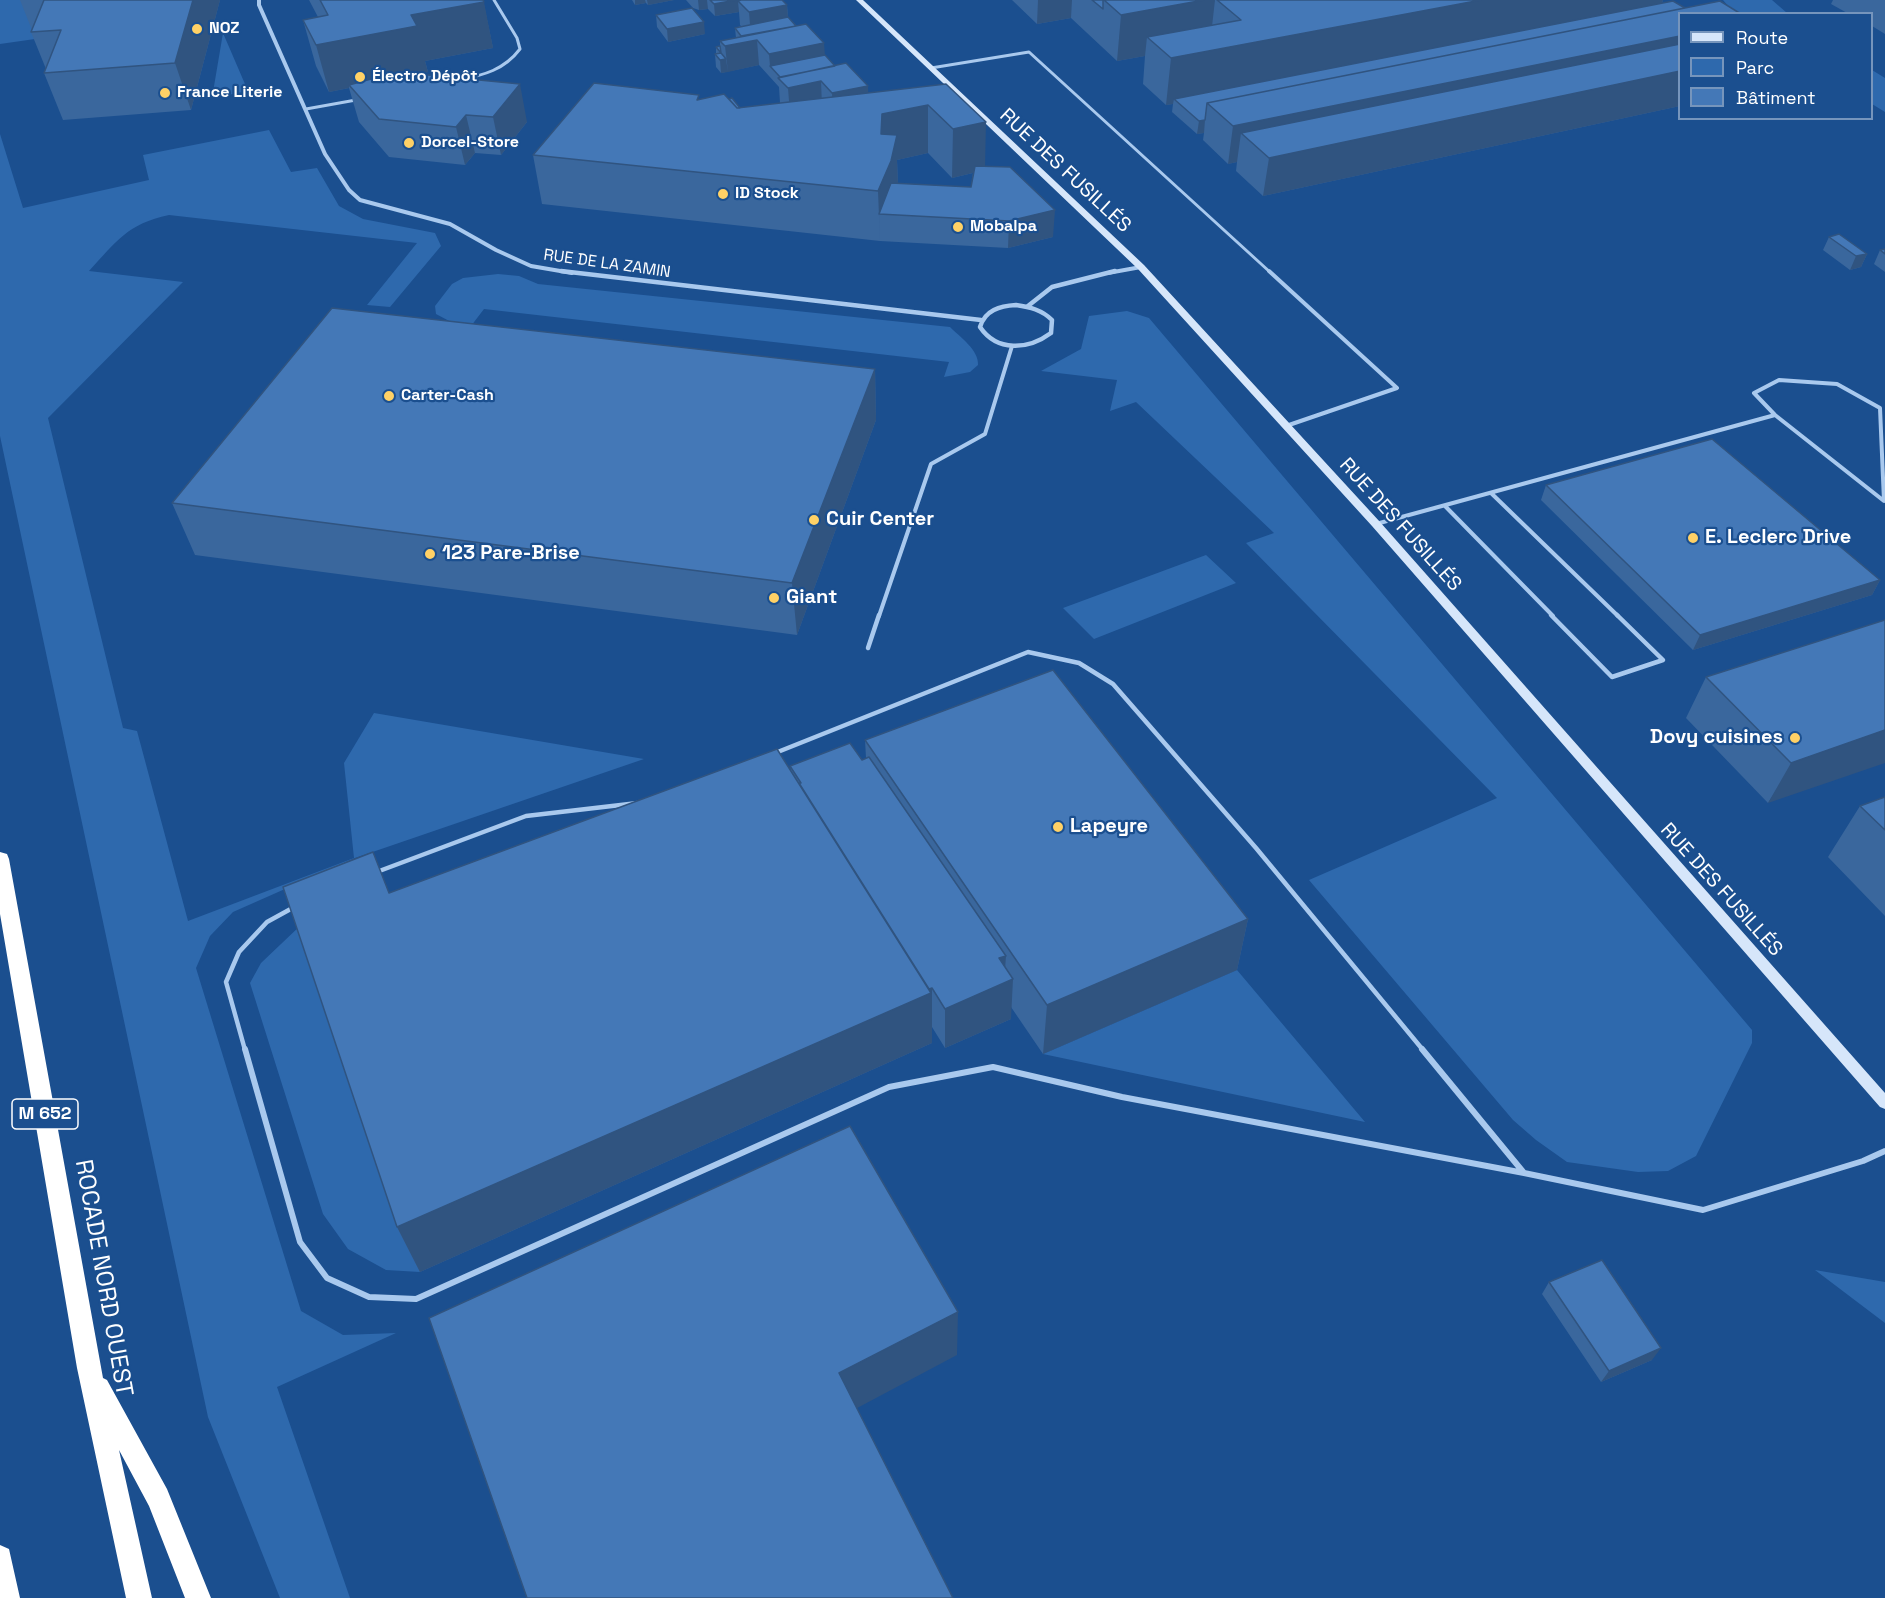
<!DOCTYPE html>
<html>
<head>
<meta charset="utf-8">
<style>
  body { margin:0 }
  #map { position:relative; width:1885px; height:1598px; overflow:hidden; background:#1b4f8f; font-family:"Space Grotesk",sans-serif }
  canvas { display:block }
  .legend { position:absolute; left:1678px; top:12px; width:195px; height:108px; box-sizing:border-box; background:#1b4f8f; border:2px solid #7695bc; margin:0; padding:8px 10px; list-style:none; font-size:18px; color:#fff }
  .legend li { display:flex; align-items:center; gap:12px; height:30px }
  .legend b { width:30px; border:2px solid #7695bc }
</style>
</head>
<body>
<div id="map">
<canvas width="1885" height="1598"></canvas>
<ul class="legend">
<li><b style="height:8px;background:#d6e6fa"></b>Route</li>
<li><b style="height:16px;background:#2e69ad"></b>Parc</li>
<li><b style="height:16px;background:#4478b7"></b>Bâtiment</li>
</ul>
</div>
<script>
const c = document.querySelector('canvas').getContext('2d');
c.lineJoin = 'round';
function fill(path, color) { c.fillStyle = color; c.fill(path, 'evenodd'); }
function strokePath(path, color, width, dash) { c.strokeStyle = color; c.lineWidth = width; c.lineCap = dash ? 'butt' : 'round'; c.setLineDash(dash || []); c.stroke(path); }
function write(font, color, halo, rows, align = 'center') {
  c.font = font + ' "Space Grotesk",sans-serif'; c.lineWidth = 4.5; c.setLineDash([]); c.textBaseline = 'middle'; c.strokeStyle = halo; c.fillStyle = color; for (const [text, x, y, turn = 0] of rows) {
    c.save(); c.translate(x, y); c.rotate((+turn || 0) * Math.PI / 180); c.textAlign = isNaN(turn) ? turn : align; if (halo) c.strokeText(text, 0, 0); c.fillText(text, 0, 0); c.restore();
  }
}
fill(new Path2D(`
  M0,0h24l11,39 -35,5z
  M1723,0h49l15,13h-53z
  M223,33l25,58 -36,7z
  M1872,70l13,8v34l-13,-8z
  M269,130l22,42 26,-4 22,38 24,13 72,14 6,13 -51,61 -23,-2 50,-62 -248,-28c-42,9 -52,26 -80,56l94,11 -135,136 75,310 14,3 51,190 166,-63 -10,-95 30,-50 270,46 -289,99 -122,54 -23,24 -14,32 105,343 42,24 53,-2 -119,54 73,211h-70l-72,-181 -208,-981v-302l23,74 126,-28 -6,-25z
  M498,274l21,2 19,8 412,43c10,10 29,23 28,38l-8,7 -26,5 5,-15 -465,-53 -13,17 -18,-3 -17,-9 -1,-8 17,-22 11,-6z
  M1127,311l22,7 603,712v13l-56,113 -28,15 -30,1 -71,-10 -31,-22 -23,-20 -204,-240 188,-82 -251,-255 28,-10 -138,-131 -26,9 7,-31 -76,-9 40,-22 8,-33z
  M1206,555l30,28 -142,56 -31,-31z
  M301,925l21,53 98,294 -34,-2 -38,-21 -25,-35 -73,-231 11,-20z
  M1237,970l128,152 -322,-68z
  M1815,1270l70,12v41z`), '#2e69ad');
strokePath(new Path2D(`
  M931,68l98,-16 242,221
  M459,80c25,-5 45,-10 61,-31l-3,-11 -23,-38
  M306,109l50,-9`), '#a9c9ee', 3);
strokePath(new Path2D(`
  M1269,271l128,117 -111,38
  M1779,380l58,4 43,24 4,93 -109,-86 -21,-22z
  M1491,493l127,123
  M1445,506l108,110
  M1376,524l399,-109
  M879,616l52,-152 54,-30 27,-88`), '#a9c9ee', 4);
strokePath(new Path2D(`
  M1551,615l61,62 51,-17 -46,-45
  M868,648l11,-33
  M245,1050l-19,-68 13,-30 28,-30 51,-28 208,-78 129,-15 373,-149 51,11 34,21 143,164 167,202`), '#a9c9ee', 4.5);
strokePath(new Path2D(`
  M245,1049l55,193 27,36 42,19 47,2 473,-212 104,-20 129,30 402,76 -102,-124
  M1524,1173l179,37 160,-49 22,-10`), '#a9c9ee', 6);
strokePath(new Path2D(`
  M259,0v5l66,149 24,36 11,10 90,24 46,26 35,16 41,7
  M1108,273l33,-6`), '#a9c9ee', 4);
strokePath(new Path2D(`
  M561,271l420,49
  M1016,305c14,2 26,5 36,15l-1,13c-23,17 -54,19 -71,-6 5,-17 20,-21 36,-22z
  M1028,306l24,-19 63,-16`), '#a9c9ee', 4.5);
fill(new Path2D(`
  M856,0h7l281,265 236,257 505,571v16l-5,-2 -508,-581 -234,-257z`), '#d6e6fa');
fill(new Path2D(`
  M0,852l7,2 2,5 94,519 4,2 60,109 44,109h-26l-36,-92 -30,-56 33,148h-26l-49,-230 -77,-454z
  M0,1545l9,4 11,49h-20z`), '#fff');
fill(new Path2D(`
  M20,0h200l-29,110 -128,10 -19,-47 2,-4 -15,-37 1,-2z
  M309,0h174l10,48 -68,13 3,11 -10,2 109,48 -26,33 -26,-2 -10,12 -76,-8 -30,-35 -10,-34 -20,4 -13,-26 -13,-46 15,-3z
  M632,0h42l-26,5 -2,-2 -11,2z
  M686,0h96l5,5 1,12 47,49 33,27 78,-9 39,82 68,71 -45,11 -128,-7 -338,-37 -9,-49 167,-56h29l11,9 40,-5 -1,-16 -20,-22 -38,8 -5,-6 -1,-13h1v-7l4,-1v-5l16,-3 -1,-10 6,-2 -1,-1 -1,-13 -24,4 -7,-7 -9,1 -6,-2zM928,153l24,25 21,-5 -2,14 -73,-3 -1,-24z
  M1012,0h651l-1,3 18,11v92l-417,90 -27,-25 1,-9 -9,2 -25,-24 1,-7 -7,1 -25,-22 1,-8 -7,1 -23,-21 2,-28 -28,5 -46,-43 -34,6z
  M1833,0h52v34l-13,-8v-12h-23l-18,-10z
  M656,15l49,19 -37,8 -11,-15z
  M1829,237l38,17 -6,13 -11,3 -27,-20z
  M1885,249v23l-11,-8 6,-14z
  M875,369l1,51 -79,215 -602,-80 -23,-52z
  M1546,485l334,95 -8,15 -179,55 -152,-150z
  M1885,620l-117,183 -82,-85 20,-41z
  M865,740l383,179 -11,51 -194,84 -32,-47v12l-66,29 -13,-21v16l-512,229 -23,-45 394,-456 -1,-5 72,-6 4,-2z
  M1885,797v119l-57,-59 32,-51z
  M1549,1282l103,78 -51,22 -59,-88z`), '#3a679d');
fill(new Path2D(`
  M193,0h27l-29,110 -16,-47z
  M635,0h10l1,3 -11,2z
  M647,0h27l-26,5z
  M698,0h9l1,9 -9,1z
  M736,0h31l-29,1 1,11 -24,4 -1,-12z
  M1038,0h34l-1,18 -34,6z
  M1204,0h11l-5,44 -63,-7 -2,19 -28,5 4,-46z
  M1481,0h182l-3,8 -486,91 -1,5 -7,1 5,-47z
  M484,2l9,46 -68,13 3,11 -77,16 -2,-3v3l-20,4 -13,-47 95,-30z
  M787,5l2,25 -38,7 -2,-25z
  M704,22l1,12 -37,8 -1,-13z
  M1680,36v34l-439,63 -4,29 -9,2 5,-38z
  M757,40l2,25 -31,7 -3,-26z
  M824,43l2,25 -56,-2 -1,-12z
  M726,59l2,13 -7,1 -1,-13z
  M1680,71v35l-417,90 6,-38z
  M821,81l1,25 -32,8 -2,-26z
  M520,84l7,38 -26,33 -8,-38z
  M868,86l1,25 -36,8 -1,-26z
  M928,105v48l-31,7 1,24 -19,30 1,27 -2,-50 4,-77z
  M466,115l9,38 -10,12 -9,-38z
  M1205,120l-1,13 -7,1 2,-13z
  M986,122l-1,48 -33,8 1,-49z
  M1055,210l-2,27 -45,11 1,-27z
  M1867,254l-6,13 -11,3 6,-14z
  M875,369l1,51 -79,215 -5,-52z
  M1880,580l-8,15 -179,55 7,-15z
  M1885,730v33l-117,40 23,-40z
  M1248,919l-11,51 -194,84 4,-49z
  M1006,956l-2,27 9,-4 -2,40 -66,29v-39l54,-51z
  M932,988v55l-512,229 -23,-45 526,-237z
  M958,1312l-1,43 -113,60 -5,-42z
  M1661,1348l-9,12 -51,22 8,-11z`), '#305480');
const building = new Path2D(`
  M44,0h149l-18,63 -131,10 17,-43 -30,2z
  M320,0h163l1,2 -73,13 6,11 -101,19 -13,-25 25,-5z
  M710,0h26l-22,4z
  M741,0h41l5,5 -38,7 -11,-11z
  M1092,0h11v9z
  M1104,0h100l-83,15z
  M1217,0h264l-310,58 -24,-21 94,-17z
  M1673,1l12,7 -478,95 -2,17 -6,1 -25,-22z
  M1720,1l21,13h-61v22l-447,90 -26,-23z
  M692,8l12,14 -37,7 -11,-14z
  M788,17l8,9 -55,10 -6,-8z
  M806,24l18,19 -55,11 -12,-14 -32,6 -5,-5z
  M1680,44v27l-411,87 -28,-25z
  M720,46l1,7 -5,-6z
  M721,53l5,6 -6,1 -5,-6z
  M825,55l10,11 -55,11 -10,-11z
  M846,63l22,23 -36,7 -11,-12 -33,7 -10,-10z
  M397,72l123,12 -27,33 -27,-2 -10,12 -77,-8 -30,-34z
  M594,83l105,12 -2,5 27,-6 13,14 209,-24 40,38 -33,7 -25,-24 -46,9 -1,20 16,1 -6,26 -13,30 -345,-36z
  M732,98l8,10h-3l-8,-9z
  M975,166l35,1 45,43 -46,11 -130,-7 12,-31 80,4z
  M1839,234l28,20 -11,2 -27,-19z
  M1885,249v5l-5,-4z
  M332,308l543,61 -83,214 -620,-80z
  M1712,439l168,141 -180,55 -154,-150z
  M1885,620v110l-94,33 -85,-86z
  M1053,670l195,249 -201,86 -182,-265z
  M850,743l12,17 7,-3 137,199 -7,2 14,21 -68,30 -13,-21 -3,1 -130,-206h2l-11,-17z
  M777,749l154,244 -534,234 -114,-340 90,-35 16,41z
  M1885,797v33l-25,-24z
  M850,1126l108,186 -119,61 114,225h-426l-98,-280z
  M1602,1260l59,88 -52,23 -60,-89z`);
fill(building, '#4478b7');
strokePath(building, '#305480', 1.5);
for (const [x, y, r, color] of [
  [197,29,6,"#ffd166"],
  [360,77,6,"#ffd166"],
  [165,93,6,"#ffd166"],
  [409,143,6,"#ffd166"],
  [723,194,6,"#ffd166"],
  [958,227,6,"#ffd166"],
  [389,396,6,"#ffd166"],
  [814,520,6,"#ffd166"],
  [1693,538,6,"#ffd166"],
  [430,554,6,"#ffd166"],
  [774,598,6,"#ffd166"],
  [1795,738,6,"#ffd166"],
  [1058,827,6,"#ffd166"]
]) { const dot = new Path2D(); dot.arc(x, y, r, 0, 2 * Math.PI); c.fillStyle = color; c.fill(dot); strokePath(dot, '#1b4f8f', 2); }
write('bold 16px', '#fff', '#1b4f8f', [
  ["NOZ",209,29],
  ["Électro Dépôt",372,77],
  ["France Literie",177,93],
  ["Dorcel-Store",421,143],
  ["ID Stock",735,194],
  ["Mobalpa",970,227],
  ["Carter-Cash",401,396]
], 'left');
write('16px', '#fff', '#1b4f8f', [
  ["RUE DE LA ZAMIN",607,264,8]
]);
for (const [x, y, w] of [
  [45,1114,66]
]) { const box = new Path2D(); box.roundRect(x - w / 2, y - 15, w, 30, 4.5); c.fillStyle = '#1b4f8f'; c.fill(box); strokePath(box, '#fff', 1.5); }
write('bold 18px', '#fff', null, [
  ["M 652",45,1114]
]);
write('20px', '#fff', '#1b4f8f', [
  ["RUE DES FUSILLÉS",1065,171,43],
  ["RUE DES FUSILLÉS",1400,525,48],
  ["RUE DES FUSILLÉS",1721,890,48]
]);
write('bold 20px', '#fff', '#1b4f8f', [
  ["Cuir Center",826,520],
  ["E. Leclerc Drive",1705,538],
  ["123 Pare-Brise",442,554],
  ["Giant",786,598],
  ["Dovy cuisines",1783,738,"right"],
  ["Lapeyre",1070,827]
], 'left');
write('24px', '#fff', '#1b4f8f', [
  ["ROCADE NORD OUEST",103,1278,80]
]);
</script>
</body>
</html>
